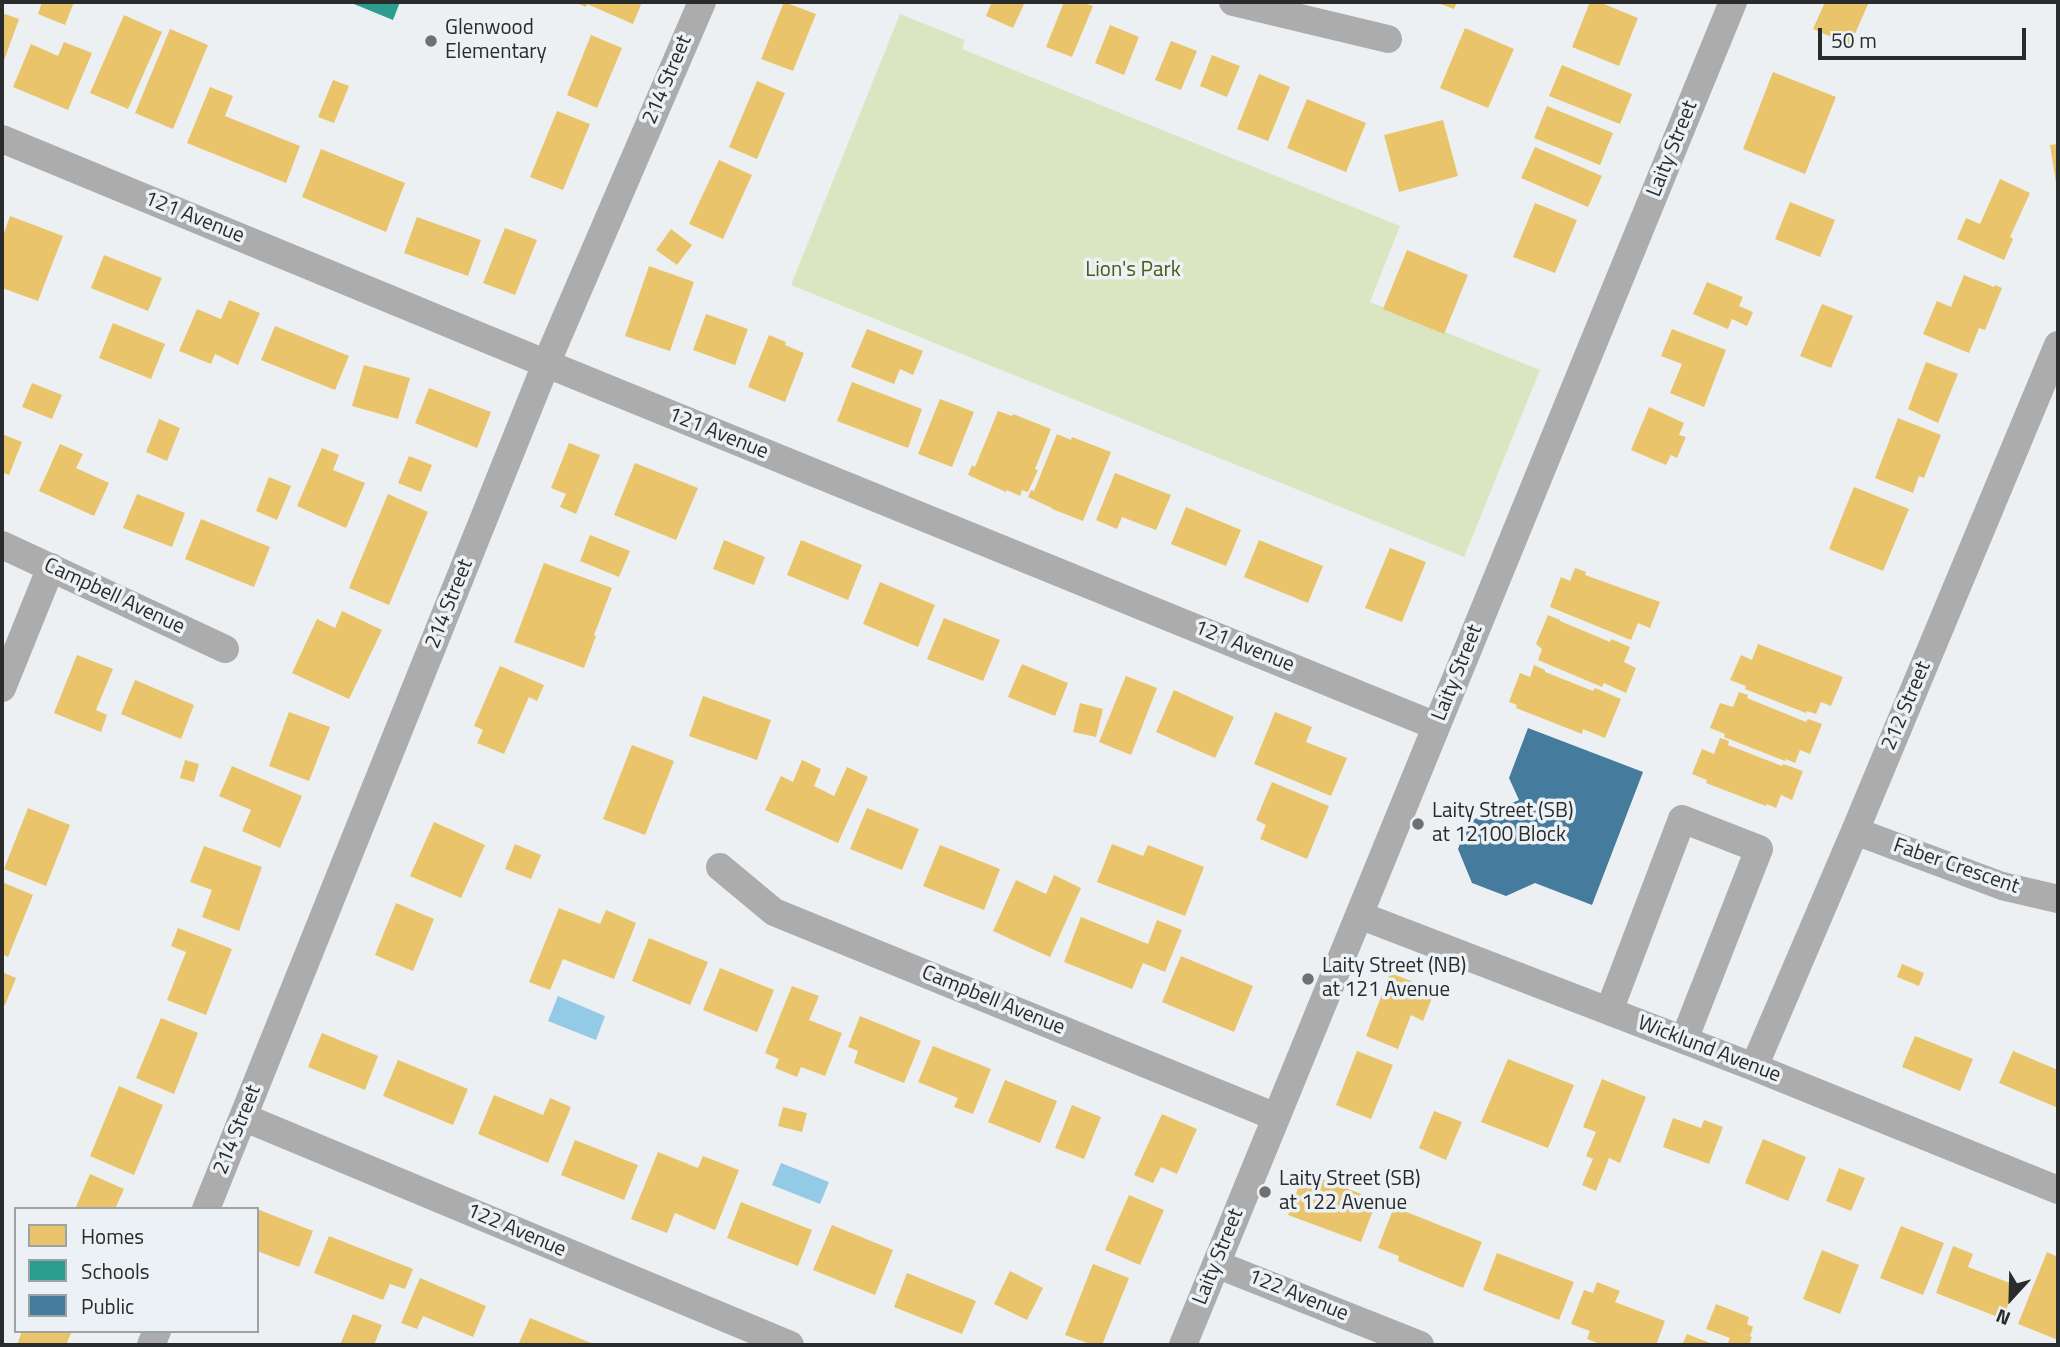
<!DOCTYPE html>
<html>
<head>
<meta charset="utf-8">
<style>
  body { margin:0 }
  #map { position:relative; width:2060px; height:1347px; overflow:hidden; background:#edf0f3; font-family:"Titillium Web",sans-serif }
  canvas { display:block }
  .frame { position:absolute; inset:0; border:4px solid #292b2c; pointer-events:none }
  .legend { position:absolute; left:14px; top:1207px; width:245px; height:126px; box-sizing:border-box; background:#ebf1f5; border:2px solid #9da2a5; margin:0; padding:9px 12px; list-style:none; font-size:21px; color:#292b2c }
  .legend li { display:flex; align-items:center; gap:14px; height:35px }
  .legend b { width:35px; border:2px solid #9da2a5 }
  .north { position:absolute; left:1976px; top:1263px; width:70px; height:70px; -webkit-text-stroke:5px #ebf1f5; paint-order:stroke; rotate:202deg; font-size:19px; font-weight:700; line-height:28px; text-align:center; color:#292b2c }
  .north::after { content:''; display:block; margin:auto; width:24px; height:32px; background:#292b2c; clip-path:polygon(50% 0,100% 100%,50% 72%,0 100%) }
  .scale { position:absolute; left:1818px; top:28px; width:208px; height:32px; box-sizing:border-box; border:4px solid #292b2c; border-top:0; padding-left:9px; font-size:21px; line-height:24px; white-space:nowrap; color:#292b2c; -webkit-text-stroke:5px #ebf1f5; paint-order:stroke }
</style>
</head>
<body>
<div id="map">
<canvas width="2060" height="1347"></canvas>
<div class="frame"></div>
<ul class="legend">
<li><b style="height:19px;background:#e9c46a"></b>Homes</li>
<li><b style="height:19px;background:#2a9d8f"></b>Schools</li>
<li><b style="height:19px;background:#457b9d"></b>Public</li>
</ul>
<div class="north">N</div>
<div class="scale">50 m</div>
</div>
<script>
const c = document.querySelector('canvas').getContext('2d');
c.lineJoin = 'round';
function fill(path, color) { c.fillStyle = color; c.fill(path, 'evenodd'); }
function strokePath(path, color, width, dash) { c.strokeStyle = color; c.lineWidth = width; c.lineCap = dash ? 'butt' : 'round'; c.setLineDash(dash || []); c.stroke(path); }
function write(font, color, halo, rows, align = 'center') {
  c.font = font + ' "Titillium Web",sans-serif'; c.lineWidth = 7; c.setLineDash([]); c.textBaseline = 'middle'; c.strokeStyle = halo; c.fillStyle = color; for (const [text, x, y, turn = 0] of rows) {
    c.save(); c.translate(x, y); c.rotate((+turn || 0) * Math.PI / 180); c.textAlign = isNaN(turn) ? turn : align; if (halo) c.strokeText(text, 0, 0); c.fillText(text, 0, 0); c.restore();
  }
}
fill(new Path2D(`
  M900,14l65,26 -3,9 438,177 -30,76 170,68 -76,187 -673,-272z`), '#d9e6c1');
fill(new Path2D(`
  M558,996l47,20 -9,24 -48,-19z
  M781,1163l48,19 -9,22 -48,-19z`), '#93cae6');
fill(new Path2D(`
  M42,2h32l-9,23 -27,-11z
  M574,2h68l-9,22 -46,-20 -1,3z
  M784,2l32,12 -23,57 -32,-12z
  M992,2h33l-12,26 -27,-12z
  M1064,2h17l12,4 -21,51 -26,-10z
  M1435,2h22l-3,7z
  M1590,2h9l39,16 -19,48 -47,-19z
  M1825,2h44l-19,43 -37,-16z
  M2,13l17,6 -17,47z
  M124,15l38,17 -34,77 -38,-16z
  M1110,25l29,12 -15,38 -29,-12z
  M1465,28l49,21 -26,59 -48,-20z
  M170,29l38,16 -35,84 -38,-16z
  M591,35l31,13 -25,60 -30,-13z
  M1171,41l26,10 -16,39 -26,-10z
  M64,42l28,11 -24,57 -55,-23 18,-43 27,12z
  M1212,55l28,11 -13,31 -27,-11z
  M1562,65l70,29 -12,30 -71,-28z
  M1773,72l63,25 -31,77 -62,-25z
  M1259,74l31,13 -22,54 -31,-12z
  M333,80l16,6 -15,37 -16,-6z
  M757,81l28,12 -28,66 -28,-12z
  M210,87l23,9 -8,20 75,30 -14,37 -99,-40z
  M1307,99l59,24 -20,49 -59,-24z
  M1547,106l66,27 -13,32 -66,-27z
  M557,111l33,13 -27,66 -33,-13z
  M1443,120l15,56 -59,16 -15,-57z
  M2058,144v45h-1l-7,-44z
  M1535,147l67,29 -14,31 -67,-29z
  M321,149l84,34 -19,49 -84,-35z
  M719,160l33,15 -29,64 -34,-15z
  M2000,179l30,14 -20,44 3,2 -9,21 -47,-21 9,-21 14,6z
  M1790,202l45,18 -15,37 -45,-18z
  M1535,203l42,17 -22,53 -42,-16z
  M10,216l53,20 -25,65 -36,-13v-49z
  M417,217l64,23 -13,36 -64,-23z
  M505,228l32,12 -22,55 -32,-12z
  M671,229l21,16 -15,20 -21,-15z
  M1407,250l61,25 -24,59 -61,-25z
  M104,255l58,23 -14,33 -57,-23z
  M649,266l45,16 -24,69 -45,-15z
  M1964,275l30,12 1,-2 7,3 -17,42 -6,-2 -10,25 -46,-19 14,-33 14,6z
  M1707,282l36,15 -4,9 14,6 -6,14 -15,-7 -4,10 -35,-15z
  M229,300l31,13 -22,52 -23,-11 -4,10 -32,-13 18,-42 24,10z
  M1822,304l31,12 -22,52 -31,-12z
  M706,314l42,15 -13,36 -42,-15z
  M113,323l52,21 -14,35 -52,-21z
  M275,326l74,30 -14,34 -74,-30z
  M867,329l56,22 -10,24 -13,-6 -6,15 -43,-17z
  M1672,329l54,21 -22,57 -34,-14 12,-29 -21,-8z
  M769,335l17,7 -1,3 19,8 -19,49 -37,-15z
  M1926,362l32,12 -20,49 -30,-14z
  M364,365l46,13 -12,41 -46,-13z
  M852,382l70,27 -14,39 -71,-27z
  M32,383l30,12 -10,24 -30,-12z
  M429,388l62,24 -14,36 -62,-25z
  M940,399l34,13 -22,55 -34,-13z
  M1649,407l35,16 -5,12 7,2 -9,21 -6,-3 -5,10 -35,-15z
  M998,411l14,5 1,-2 38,15 -16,40 3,1 -10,22 -6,-2 -2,6 -13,-6 -1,2 -38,-17 4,-10 3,2z
  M1898,418l43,17 -17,43 -5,-2 -6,17 -38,-15z
  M159,419l21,9 -13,33 -21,-9z
  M2,434l20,8 -13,33 -7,-3z
  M1057,434l14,6 1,-3 39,15 -28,69 -31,-12v-1l-24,-11 3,-7 3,1z
  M569,443l31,12 -24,59 -16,-7 6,-13 -15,-6z
  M60,444l23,10 -7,14 33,15 -15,33 -55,-25z
  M322,448l17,7 -6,15 32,13 -19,45 -49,-22z
  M409,456l23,9 -11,27 -23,-9z
  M635,463l63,25 -22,52 -62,-25z
  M1115,473l56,22 -15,35 -34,-13 -5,12 -21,-9z
  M269,477l22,9 -14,34 -21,-9z
  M1854,487l55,22 -26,62 -54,-22z
  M137,494l48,19 -13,34 -49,-19z
  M388,494l40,18 -39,93 -40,-17z
  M1186,507l55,23 -15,36 -55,-22z
  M201,519l69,28 -16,40 -69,-28z
  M590,535l40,16 -11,26 -39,-16z
  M724,540l41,17 -11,28 -41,-16z
  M801,540l61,25 -14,35 -61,-25z
  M1259,540l64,26 -15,37 -64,-26z
  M1390,548l36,14 -24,60 -37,-14z
  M544,563l68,25 -18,47 2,1 -12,32 -70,-26z
  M1575,568l11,4 -1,3 75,27 -10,26 -12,-5 -7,17 -81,-33 11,-30 9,4z
  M880,582l55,23 -17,42 -55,-23z
  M342,611l40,19 -33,69 -57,-26 25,-54 18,9z
  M1548,615l12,5v1l50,21 1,-3 19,8 -6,15 12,6 -10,25 -22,-10 -2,4 -64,-27 4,-11 -6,-5z
  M944,618l56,22 -17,41 -56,-22z
  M1758,644l85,33 -12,29 -10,-4 -5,12 -9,-3 -1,2 -61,-24 1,-3 -16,-6 11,-25 11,5z
  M77,655l36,14 -17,41 11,5 -6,17 -47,-19z
  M1022,664l46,19 -13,33 -47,-19z
  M1534,665l11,5v2l48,19 2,-3 26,11 -16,39 -22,-9 -1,5 -66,-26 1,-3 -8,-3 11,-29 10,4z
  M500,666l44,19 -7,16 -8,-4 -25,57 -27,-11 6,-13 -9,-4z
  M1126,676l31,12 -26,67 -32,-13z
  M135,680l59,25 -13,34 -60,-25z
  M1174,690l60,27 -19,41 -59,-26z
  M1739,692l9,3 -1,3 59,24 2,-3 14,5 -12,30 -10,-4 -5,13 -9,-4 -1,2 -61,-24 1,-3 -15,-6 10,-25 13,4z
  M703,696l68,24 -14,40 -68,-24z
  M1080,703l23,6 -7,28 -23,-5z
  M289,712l41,15 -21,54 -40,-15z
  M1275,712l37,15 -6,15 41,16 -16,38 -77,-32z
  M1720,738l9,3 -1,4 54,21 1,-2 20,7 -11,29 -11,-5 -5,13 -9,-4 -1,2 -60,-23 1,-3 -15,-6 10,-25 12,5z
  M632,745l42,16 -29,74 -42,-16z
  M185,760l14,4 -5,18 -14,-4z
  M802,760l19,9 -7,17 20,10 13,-29 21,10 -30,66 -73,-33 16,-34 12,6z
  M232,766l70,30 -22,52 -38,-17 9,-21 -32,-14z
  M1272,782l57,24 -22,53 -47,-20 6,-14 -10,-5z
  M28,808l42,17 -24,61 -42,-17z
  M867,808l52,21 -17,41 -52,-21z
  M434,822l51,23 -24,53 -51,-22z
  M515,844l26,11 -10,24 -26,-10z
  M1112,844l31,12 5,-11 56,22 -19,49 -88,-34z
  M940,845l60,24 -16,41 -61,-24z
  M204,846l58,21 -23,64 -37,-14 10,-27 -22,-8z
  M1054,875l27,13 -31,69 -57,-26 23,-51 30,14z
  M2,882l31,13 -25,62 -6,-3z
  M396,903l38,16 -21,52 -38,-16z
  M559,908l41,16 6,-14 30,13 -22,56 -51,-20 -13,31 -21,-8z
  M1081,917l67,27 9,-24 25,10 -17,42 -22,-9 -11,26 -68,-27z
  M178,928l54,21 -26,66 -39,-15 19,-48 -15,-6z
  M649,938l59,24 -18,43 -58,-24z
  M1181,956l72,30 -19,46 -72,-30z
  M1902,964l22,9 -5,13 -22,-9z
  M720,968l54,22 -17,42 -54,-22z
  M2,972l14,6 -11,27 -3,-1z
  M1390,973l45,17 -12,31 -12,-6 -13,34 -32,-13z
  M792,986l27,10 -10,24 33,13 -17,43 -24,-9 -4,10 -22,-9 4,-9 -14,-6z
  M860,1016l61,25 -17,42 -50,-20 4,-12 -10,-4z
  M161,1018l37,15 -24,61 -38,-16z
  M322,1033l56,23 -13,34 -57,-23z
  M1915,1036l58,23 -13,32 -58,-24z
  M933,1046l58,23 -18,45 -19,-7 4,-9 -40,-16z
  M1357,1051l36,14 -22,54 -35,-14z
  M2013,1051l45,19v38l-59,-25z
  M1508,1059l66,26 -26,63 -67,-26z
  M398,1060l70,29 -15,36 -70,-29z
  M1602,1079l44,18 -26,66 -11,-5 -13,33 -14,-6 11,-26 -7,-3 10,-24 -13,-5z
  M1005,1080l52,21 -17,42 -52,-21z
  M119,1086l44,19 -29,70 -44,-19z
  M494,1095l49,20 7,-17 21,9 -23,56 -70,-29z
  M1072,1105l29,12 -17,42 -29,-11z
  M783,1107l24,6 -5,19 -24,-6z
  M1434,1111l28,11 -16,38 -27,-12z
  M1162,1114l35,15 -20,45 -16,-7 -8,16 -19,-8z
  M1673,1118l28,10 3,-8 19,7 -14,37 -46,-17z
  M1763,1139l43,18 -18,44 -43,-18z
  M575,1140l63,25 -14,35 -63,-25z
  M658,1152l40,16 5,-12 36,14 -24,60 -40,-17 -8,20 -36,-14z
  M1839,1168l26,10 -14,33 -25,-10z
  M1304,1172l73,28 -16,42 -73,-27z
  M90,1174l34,15 -9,20h-40z
  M1129,1195l35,15 -24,55 -35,-15z
  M741,1202l71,28 -14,36 -71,-28z
  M1394,1207l88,35 -19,46 -65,-27 1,-5 -21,-8z
  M257,1209l56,22 -14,36 -42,-16z
  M832,1225l61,25 -18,45 -62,-25z
  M1901,1226l43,17 -21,52 -43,-17z
  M329,1236l84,33 -8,20 -15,-5 -7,16 -69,-27z
  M1953,1246l20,8 -5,13 47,18 -12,34 -67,-26z
  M1822,1250l37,15 -19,49 -37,-15z
  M2047,1252l11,5v83l-40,-16z
  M1497,1253l77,29 -15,38 -76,-30z
  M1093,1264l36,14 -27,67h-9l-28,-10z
  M1010,1271l33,17 -16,32 -33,-16z
  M907,1273l69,28 -14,33 -68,-27z
  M420,1278l66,28 -13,31 -50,-21 -6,13 -16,-6z
  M1597,1282l23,9 -5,11 50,19 -9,24h-53l-16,-6 3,-8 -19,-7 13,-34 9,3z
  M1716,1304l33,13 -2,7 6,3 -3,9 -18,-6 20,7 -3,8h-22l3,-7 -24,-9z
  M353,1314l29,11 -8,20h-34z
  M530,1318l66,27h-78z
  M22,1331h50l-6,14h-49z
  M1687,1334l28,11h-33z`), '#e9c46a');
fill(new Path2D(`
  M349,2h51l-7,18z`), '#2a9d8f');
fill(new Path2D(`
  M1528,728l115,44 -51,133 -57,-22 -29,13 -34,-13 -14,-34 10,-27 51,-22 -10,-22z`), '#457b9d');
strokePath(new Path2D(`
  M1233,2l155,37
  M2,139l528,218 906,369
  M2,545l223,104
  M2,688l49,-121
  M1855,831l147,55 56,13
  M720,867l54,45 502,205
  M1359,915l395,152 304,123
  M1609,1011l73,-192 77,30 -75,191
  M1754,1067l101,-236 203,-486
  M243,1117l547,228
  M206,1209l340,-845 156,-362
  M1216,1264l204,81
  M151,1345l6,-14
  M1183,1345l550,-1343`), '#acacac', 28);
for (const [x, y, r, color] of [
  [431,41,7,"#6e7072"],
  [1418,824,7,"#6e7072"],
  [1308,979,7,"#6e7072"],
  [1265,1192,7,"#6e7072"]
]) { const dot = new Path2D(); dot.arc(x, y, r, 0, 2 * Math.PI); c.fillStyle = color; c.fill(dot); strokePath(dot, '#ebf1f5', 2.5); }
write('21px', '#292b2c', '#ebf1f5', [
  ["Glenwood",445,29],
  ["Elementary",445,53],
  ["Laity Street (SB)",1432,812],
  ["at 12100 Block",1432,836],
  ["Laity Street (NB)",1322,967],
  ["at 121 Avenue",1322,991],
  ["Laity Street (SB)",1279,1180],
  ["at 122 Avenue",1279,1204]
], 'left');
write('21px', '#292b2c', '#ebf1f5', [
  ["214 Street",668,80,-67],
  ["Laity Street",1673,149,-68],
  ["121 Avenue",194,218,22],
  ["121 Avenue",718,434,22],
  ["Campbell Avenue",114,597,25],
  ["214 Street",450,604,-68],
  ["121 Avenue",1244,647,22],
  ["Laity Street",1458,673,-68],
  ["212 Street",1907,706,-67],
  ["Faber Crescent",1956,867,19],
  ["Campbell Avenue",993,1001,22],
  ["Wicklund Avenue",1709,1050,21],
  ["214 Street",238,1130,-68],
  ["122 Avenue",516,1231,23],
  ["Laity Street",1219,1257,-68],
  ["122 Avenue",1298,1296,22]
]);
write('21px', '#4a5b0f', '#ebf1f5', [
  ["Lion's Park",1133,271]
]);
</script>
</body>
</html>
